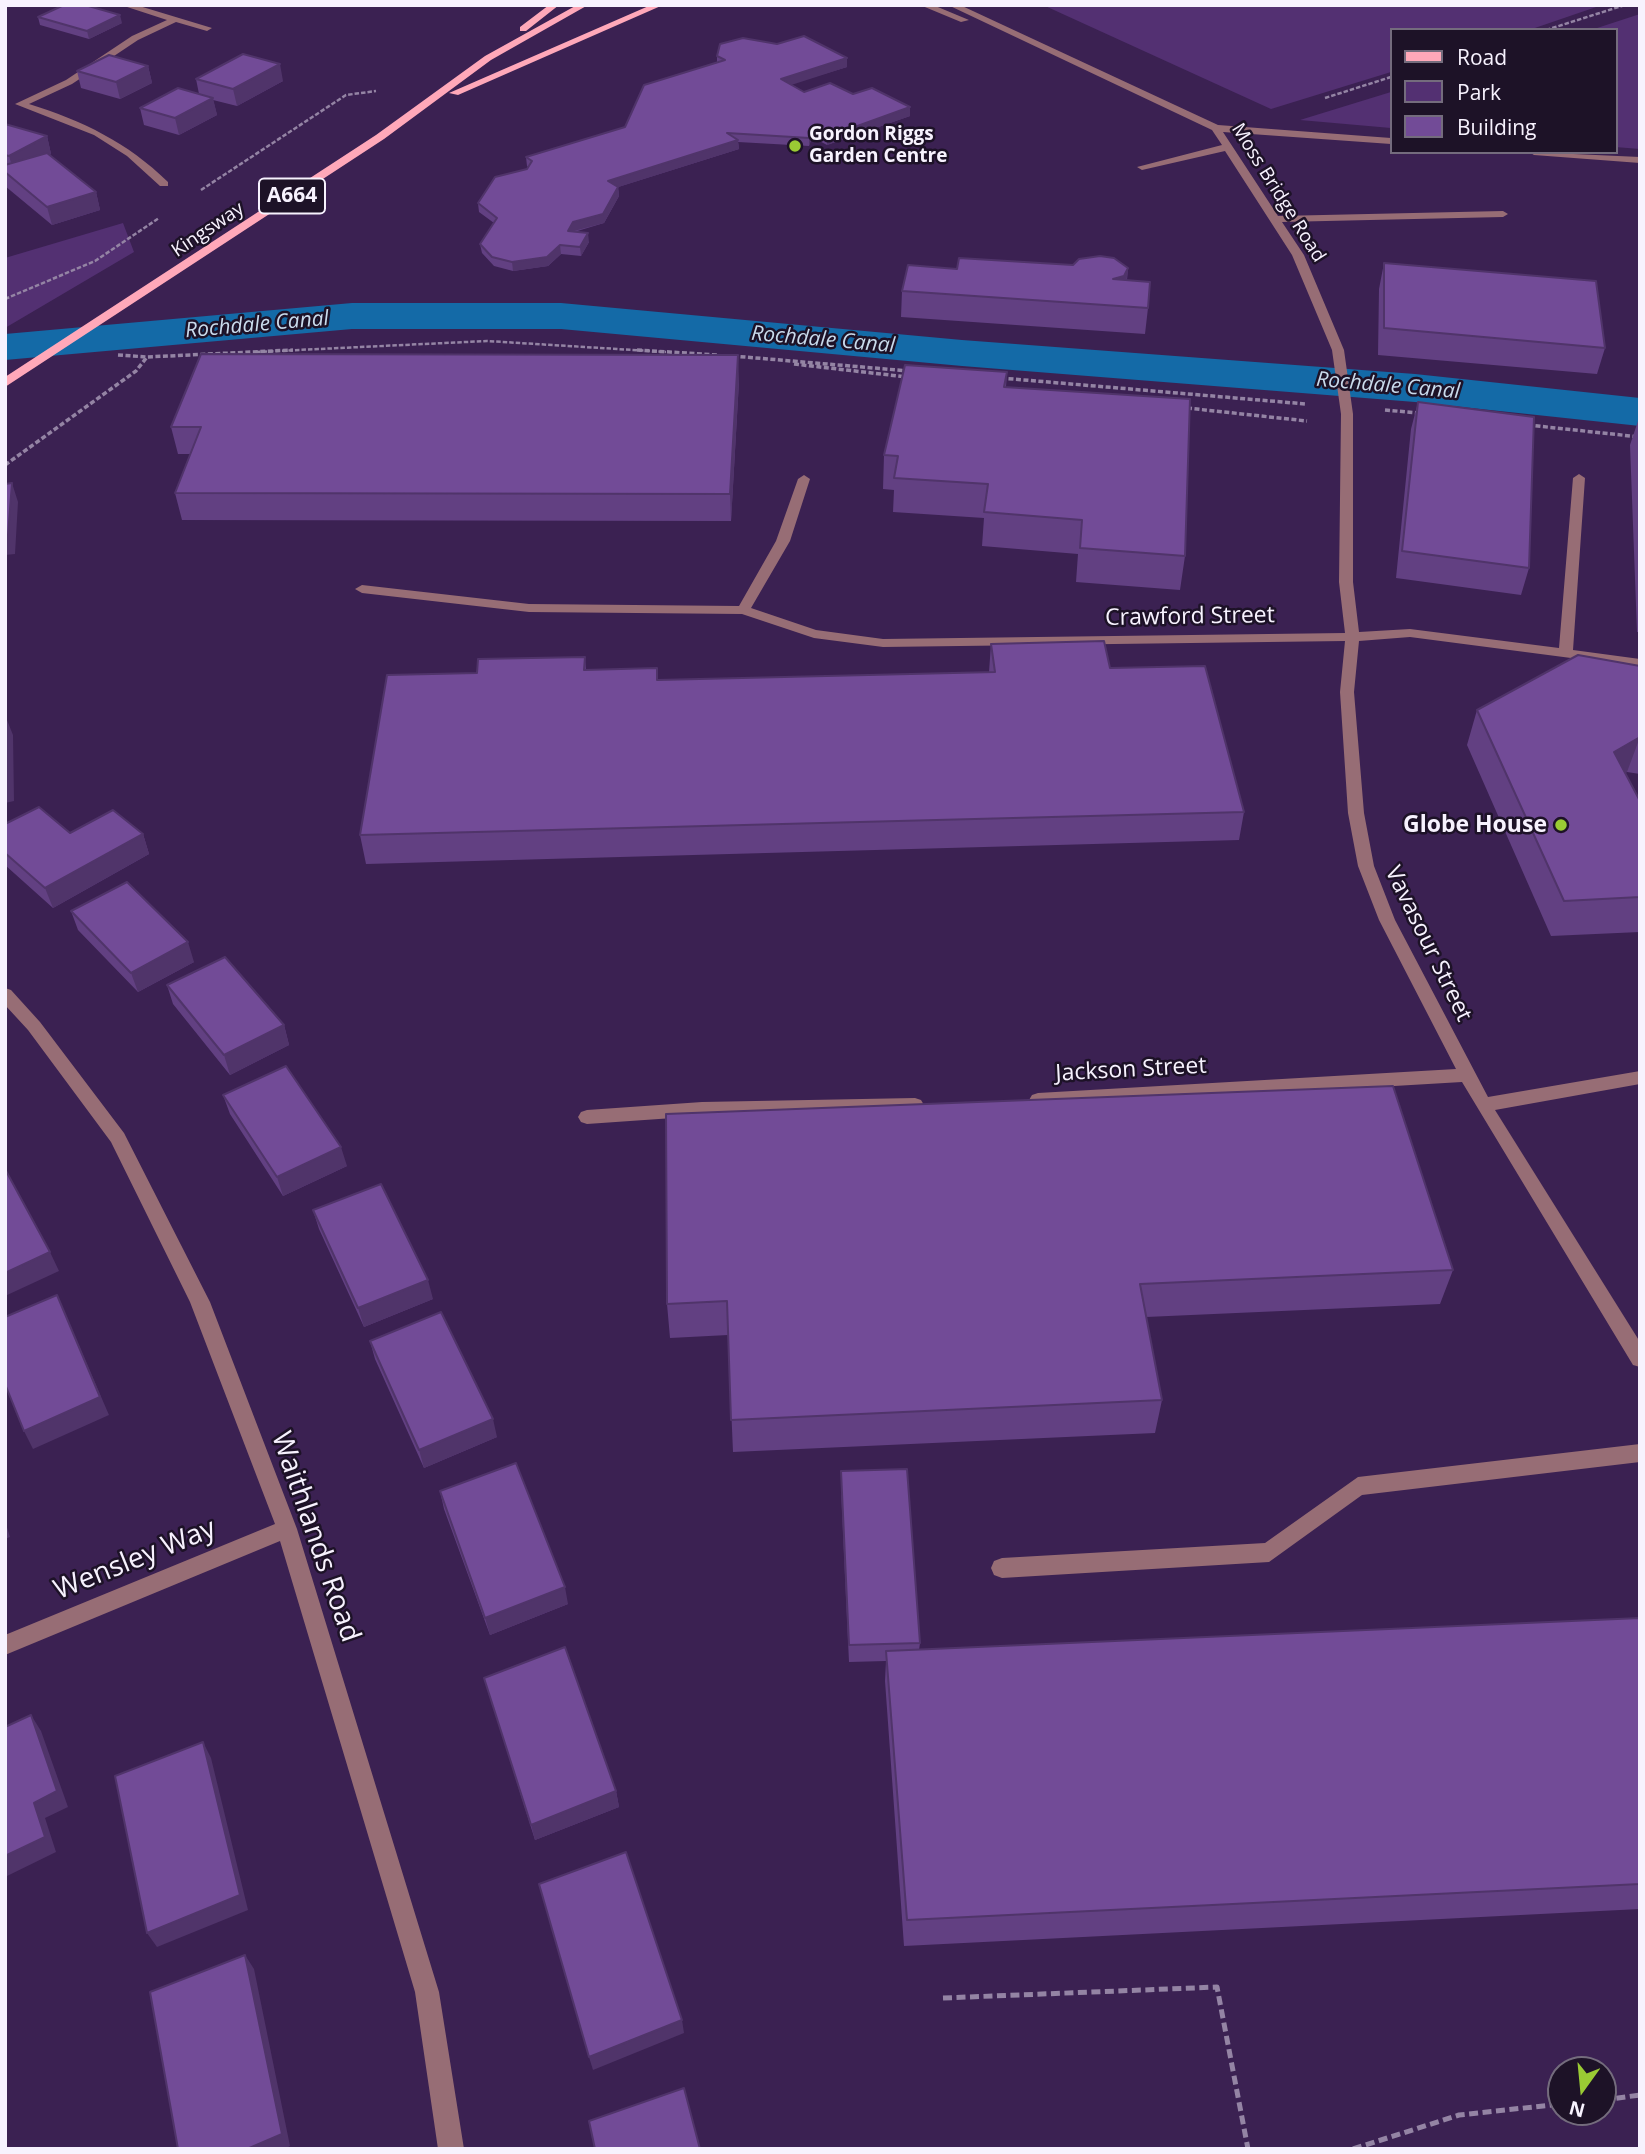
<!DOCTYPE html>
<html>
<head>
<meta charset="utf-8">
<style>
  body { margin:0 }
  #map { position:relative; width:1645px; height:2154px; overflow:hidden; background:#3b2152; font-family:"Open Sans",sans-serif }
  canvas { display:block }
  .frame { position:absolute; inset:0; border:7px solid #f7f2fe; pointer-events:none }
  .legend { position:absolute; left:1390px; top:28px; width:228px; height:126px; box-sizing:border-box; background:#1d1227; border:2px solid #746c7d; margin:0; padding:9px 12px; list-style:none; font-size:21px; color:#f7f2fe }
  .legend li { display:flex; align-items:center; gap:14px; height:35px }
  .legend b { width:35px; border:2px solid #746c7d }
  .north { position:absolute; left:1547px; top:2056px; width:70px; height:70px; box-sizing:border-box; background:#1d1227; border:2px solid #746c7d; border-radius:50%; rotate:195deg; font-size:19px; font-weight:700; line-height:28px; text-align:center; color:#f7f2fe }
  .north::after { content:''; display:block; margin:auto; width:24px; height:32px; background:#9acb34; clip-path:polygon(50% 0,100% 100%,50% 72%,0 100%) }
</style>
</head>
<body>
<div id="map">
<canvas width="1645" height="2154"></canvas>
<div class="frame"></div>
<ul class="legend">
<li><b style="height:9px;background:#ffa8b9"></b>Road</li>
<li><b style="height:19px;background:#533072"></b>Park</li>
<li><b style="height:19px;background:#724b97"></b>Building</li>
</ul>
<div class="north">N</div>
</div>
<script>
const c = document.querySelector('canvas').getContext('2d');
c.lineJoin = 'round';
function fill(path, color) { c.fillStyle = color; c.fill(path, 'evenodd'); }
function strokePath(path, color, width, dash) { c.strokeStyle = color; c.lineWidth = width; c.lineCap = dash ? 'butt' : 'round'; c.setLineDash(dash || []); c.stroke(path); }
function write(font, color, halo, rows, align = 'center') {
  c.font = font + ' "Open Sans",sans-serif'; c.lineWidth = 5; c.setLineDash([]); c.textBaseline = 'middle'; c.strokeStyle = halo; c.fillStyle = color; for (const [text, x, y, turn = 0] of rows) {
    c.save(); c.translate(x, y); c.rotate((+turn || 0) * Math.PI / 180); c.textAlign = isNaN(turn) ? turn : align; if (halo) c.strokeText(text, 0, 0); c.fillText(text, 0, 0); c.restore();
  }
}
fill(new Path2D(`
  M1043,5h559l-73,25h-138v42l-120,37z
  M1640,14v135l-25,-2v-117h-24z
  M1391,92v36l-91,-8z
  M123,223l11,29 -129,76v-70z`), '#533072');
fill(new Path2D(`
  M352,303h209l401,37 453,34 225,24v28l-225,-24 -453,-36 -401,-37h-209l-347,31v-26z`), '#146aa7');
strokePath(new Path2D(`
  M1546,30l79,-25
  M1325,98l66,-21
  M201,190l145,-95 30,-4
  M5,299l90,-38 64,-43
  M256,352l231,-11 179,11`), '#9484a4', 2.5, [4.5, 2]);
strokePath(new Path2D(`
  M637,350l80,5
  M118,355l29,2 146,-7
  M733,356l176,15
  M794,364l113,13
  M1001,378l305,26
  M1187,408l120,13
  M1385,410l33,3
  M1528,425l112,12
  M5,465l131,-94 11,-14`), '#9484a4', 3.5, [5, 2.5]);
strokePath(new Path2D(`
  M943,1998l274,-11 31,162
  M1603,2100l37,-5
  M1353,2149l106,-34 102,-11`), '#9484a4', 5, [9, 4.5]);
fill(new Path2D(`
  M121,5h15l76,23 -5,3 -31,-9 -38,18 -66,44 -43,20c54,17 98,38 139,78v4h-8l-33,-30 -33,-21 -79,-31 51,-24 66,-44 35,-16z
  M920,5h13l36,15 -8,2z
  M948,5h12l258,120 173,13v6l-168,-12 55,84 225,-5 5,3 -5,3 -221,5 22,33 40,95 9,64v168l6,50 51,-3 149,19 14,-170 6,-4 6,4 -12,172 67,9v8l-230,-30 -51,4 -5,51 10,121 10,53 21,54 93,177 152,-26v13l-145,26 145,232v25l-7,-2 -171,-283 -424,25 -6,-2 -3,-5 3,-5 6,-2 418,-24 -77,-149 -21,-54 -10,-53 -8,-121 5,-51 -462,6 -69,-9 -72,-24 -213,-2 -167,-19 -7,-4 7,-4 167,19 210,2 37,-65 22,-62 6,-4 6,4 -20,62 -39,67 65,22 67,9 462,-6 -6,-51 2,-168 -9,-64 -40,-95 -67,-104 -83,19 -5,-3 85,-22 -10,-15z
  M1529,152l111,5v6l-106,-8z
  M5,988l6,2 29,32 84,111 86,169 87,227 142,463 25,157h-26l-23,-157 -135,-451 -275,114v-20l270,-111 -85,-222 -79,-160 -83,-112 -23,-25z
  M915,1098l6,2 3,5 -3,5 -6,2 -213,4 -115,8 -6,-2 -3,-5 3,-5 6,-2 115,-8z
  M1640,1444v18l-278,33 -93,67 -267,16 -8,-3 -3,-7 3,-7 8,-3 263,-15 93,-66z`), '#976d75');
fill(new Path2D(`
  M549,5h10l-33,26h-6v-4z
  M577,5h11l-97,55 -107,79 -379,248v-10l371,-242 109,-79z
  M651,5h12l-205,90 -9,-2z`), '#ffa8b9');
fill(new Path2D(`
  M38,17l84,6 -33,16 -49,-14z
  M717,56l130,2v9l-56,17 13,8 49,2 57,13v9l-83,29 -15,-8 -3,9 -71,-4 1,7 -121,38 1,9 -15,27 -30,9 15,10 -8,14 -20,-2 -13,12 -35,5 -19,-5 -12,-13 -2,-9 14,-21 -15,-11 -1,-9 49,-34 1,-2 -1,-1 -1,-9 99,-30 92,-65z
  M148,66l4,17 -32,16 -39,-11 -4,-17z
  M196,79l87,2 -46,25 -24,-6 4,15 -38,20 -35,-10 -4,-17 59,-14z
  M5,124l42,12 4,18 -2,1 47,37 4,18 -48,15 -47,-39z
  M1384,263l221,85 -8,26 -219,-19 1,-66z
  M1073,265l55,3 -1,12 21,28 -3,26 -244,-17 1,-26 55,-22z
  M1007,372l-1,15 179,169 -5,34 -104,-8 2,-28 -96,-8 2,-28 -91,-6 1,-22 -11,-1 1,-34z
  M739,381l-8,140 -549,-1 -7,-27 15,-39h-12l-7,-27z
  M1418,402l111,166 -8,27 -125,-17 15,-149z
  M1640,415v217h-3l-7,-187z
  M991,644l119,24 134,144 -5,28 -873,24 -6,-29 117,-162 108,-16 1,13 72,10 331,-8z
  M1640,666v108l-13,-2 -2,1 15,28v131l-89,4 -84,-191 10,-35z
  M5,824l65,9 73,1 6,20 -96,54 -48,-43z
  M71,911l123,51 -56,30 -60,-62z
  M167,985l117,40 5,20 -59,30 -57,-71z
  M223,1095l124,71 -64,30 -53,-82z
  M313,1210l120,89 -69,28 -45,-98z
  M1453,1270l-13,34 -294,13 16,83 -7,33 -422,19 -5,-117 -58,3 -3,-34z
  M370,1341l127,96 -73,31 -49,-109z
  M841,1471l79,172 -1,7 721,-32v291l-736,37 -19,-265 1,-20 -37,1 -8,-173z
  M440,1491l128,113 -78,31 -46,-126z
  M484,1678l132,113 3,16 -84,33z`), '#624082');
fill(new Path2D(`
  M120,15l2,8 -33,16 -2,-8z
  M847,58v9l-65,21 -1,-9z
  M280,64l3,17 -46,25 -4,-17z
  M148,66l4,17 -32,16 -4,-17z
  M213,98l4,17 -38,20 -4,-17z
  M910,107v9l-83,29v-8z
  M812,128v9l-3,9v-8z
  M47,136l4,18 -37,19 -5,-17z
  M738,140l1,9 -130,41 -1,-9z
  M618,187l1,9 -15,27 -30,8h-6l5,-9z
  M96,192l4,18 -48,15 -5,-18z
  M588,233l1,9 -8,14 -1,-9z
  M560,245l1,9 -13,12 -35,5 -1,-9z
  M1128,268l-3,25 -12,-14z
  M738,355l1,26 -8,140 -1,-27z
  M12,483l6,19 -3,52 -10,1v-20z
  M5,715l8,20 1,66 -9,2z
  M1640,737l-13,35 -26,15 13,-35z
  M143,834l6,20 -96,54 -8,-20z
  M188,942l6,20 -56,30 -7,-19z
  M284,1025l5,20 -59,30 -6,-20z
  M341,1147l6,19 -64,30 -6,-19z
  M50,1252l9,19 -54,25v-23z
  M428,1280l5,19 -69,28 -6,-19z
  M57,1295l52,120 -76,34 -9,-18z
  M493,1419l4,18 -73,31 -5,-18z
  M5,1521l5,16 -5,2z
  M565,1587l3,17 -78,31 -5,-17z
  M31,1715l10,16 27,76 -23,11 11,34 -51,25v-21l29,-53z
  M203,1742l8,16 37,152 -91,37 -10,-14z
  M616,1791l3,16 -84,33 -4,-15z
  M245,1955l9,14 36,177 -5,3h-38z
  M682,2020l2,13 -91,37 -4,-13z`), '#50346a');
const building = new Path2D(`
  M64,5h21l35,10 -33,16 -49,-14z
  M804,36l43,22 -66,21 23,13 26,-9 23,11 19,-6 38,19 -83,30 -15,-9 -3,10 -82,-5 11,7 -130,41 10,6 -15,27 -30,8 -5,9 20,2 -8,14 -20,-2 -13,12 -35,5 -20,-5 -12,-13 17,-26 -19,-15 17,-26 32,-8 5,-8 -6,-4 99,-30 19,-42 81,-25 -8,-4 3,-12 23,-6 34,6z
  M243,54l37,10 -47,25 -37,-10z
  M109,55l39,11 -32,16 -39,-11z
  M178,88l35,10 -38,20 -35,-10z
  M5,124l42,12 -38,20 -4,-1z
  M47,153l49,39 -49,15 -42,-35v-7z
  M1100,256l14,2 14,10 -4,8 -11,3 37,3 -2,26 -246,-17 6,-26 49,4 2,-11 114,7 6,-6z
  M1384,263l212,18 9,67 -221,-20z
  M201,354l537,1 -8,139 -555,-1 26,-66h-30z
  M905,365l102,7 -3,15 186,12 -5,157 -105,-8 2,-28 -98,-8 4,-28 -94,-6 4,-22 -14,-1z
  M1418,402l116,15 -5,151 -127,-17z
  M12,483l-4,52h-3v-51z
  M1104,641l6,27 95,-2 39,146 -884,23 27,-160 90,-2 1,-14 107,-2 -1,13 73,-2v12l338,-8 -4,-28z
  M1578,655l62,11v71l-26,15 26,49v96l-76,4 -87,-191z
  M5,715l2,67h-2z
  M39,807l31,26 43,-23 30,24 -98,54 -40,-35v-29z
  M127,882l61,60 -57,31 -60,-62z
  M225,957l59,68 -60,30 -57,-70z
  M286,1066l55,81 -64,30 -54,-82z
  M1393,1086l60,184 -313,14 22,116 -431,20 -4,-119 -60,3 -1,-190z
  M5,1169l45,83 -45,21z
  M381,1184l47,96 -70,28 -45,-98z
  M57,1295l43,102 -76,34 -19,-47v-67z
  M441,1312l52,107 -74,31 -49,-109z
  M516,1463l49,124 -80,31 -45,-127z
  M907,1469l13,174 -71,2 -8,-174z
  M1640,1618v266l-733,36 -21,-269z
  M565,1647l51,144 -85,34 -47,-147z
  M31,1715l26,76 -23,12 11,34 -40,19v-129z
  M203,1742l37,153 -93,38 -32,-157z
  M626,1852l56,168 -93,37 -50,-173z
  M245,1955l37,179 -35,15h-69l-28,-157z
  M684,2088l16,61h-105l-6,-28z`);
fill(building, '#724b97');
strokePath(building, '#50346a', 2);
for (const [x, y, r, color] of [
  [795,146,7,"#9acb34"],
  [1561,825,7,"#9acb34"]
]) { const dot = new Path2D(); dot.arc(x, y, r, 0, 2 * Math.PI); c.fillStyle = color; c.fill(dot); strokePath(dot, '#1d1227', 2.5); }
write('bold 19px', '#f7f2fe', '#1d1227', [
  ["Gordon Riggs",809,135],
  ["Garden Centre",809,157]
], 'left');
write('19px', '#f7f2fe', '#1d1227', [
  ["Moss Bridge Road",1278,193,58],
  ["Kingsway",208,230,-34]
]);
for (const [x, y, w] of [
  [292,196,66]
]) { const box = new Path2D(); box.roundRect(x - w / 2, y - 17.5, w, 35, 5); c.fillStyle = '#1d1227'; c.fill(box); strokePath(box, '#f7f2fe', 2); }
write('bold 21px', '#f7f2fe', null, [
  ["A664",292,196]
]);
write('italic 21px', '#c9dbec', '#1d1227', [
  ["Rochdale Canal",257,325,-5],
  ["Rochdale Canal",823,340,5],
  ["Rochdale Canal",1388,386,5]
]);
write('23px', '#f7f2fe', '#1d1227', [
  ["Crawford Street",1190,617,-1],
  ["Vavasour Street",1428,944,64],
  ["Jackson Street",1131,1070,-3]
]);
write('bold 23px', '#f7f2fe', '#1d1227', [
  ["Globe House",1547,825]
], 'right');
write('28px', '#f7f2fe', '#1d1227', [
  ["Waithlands Road",315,1537,71],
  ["Wensley Way",135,1560,-22]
]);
</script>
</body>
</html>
